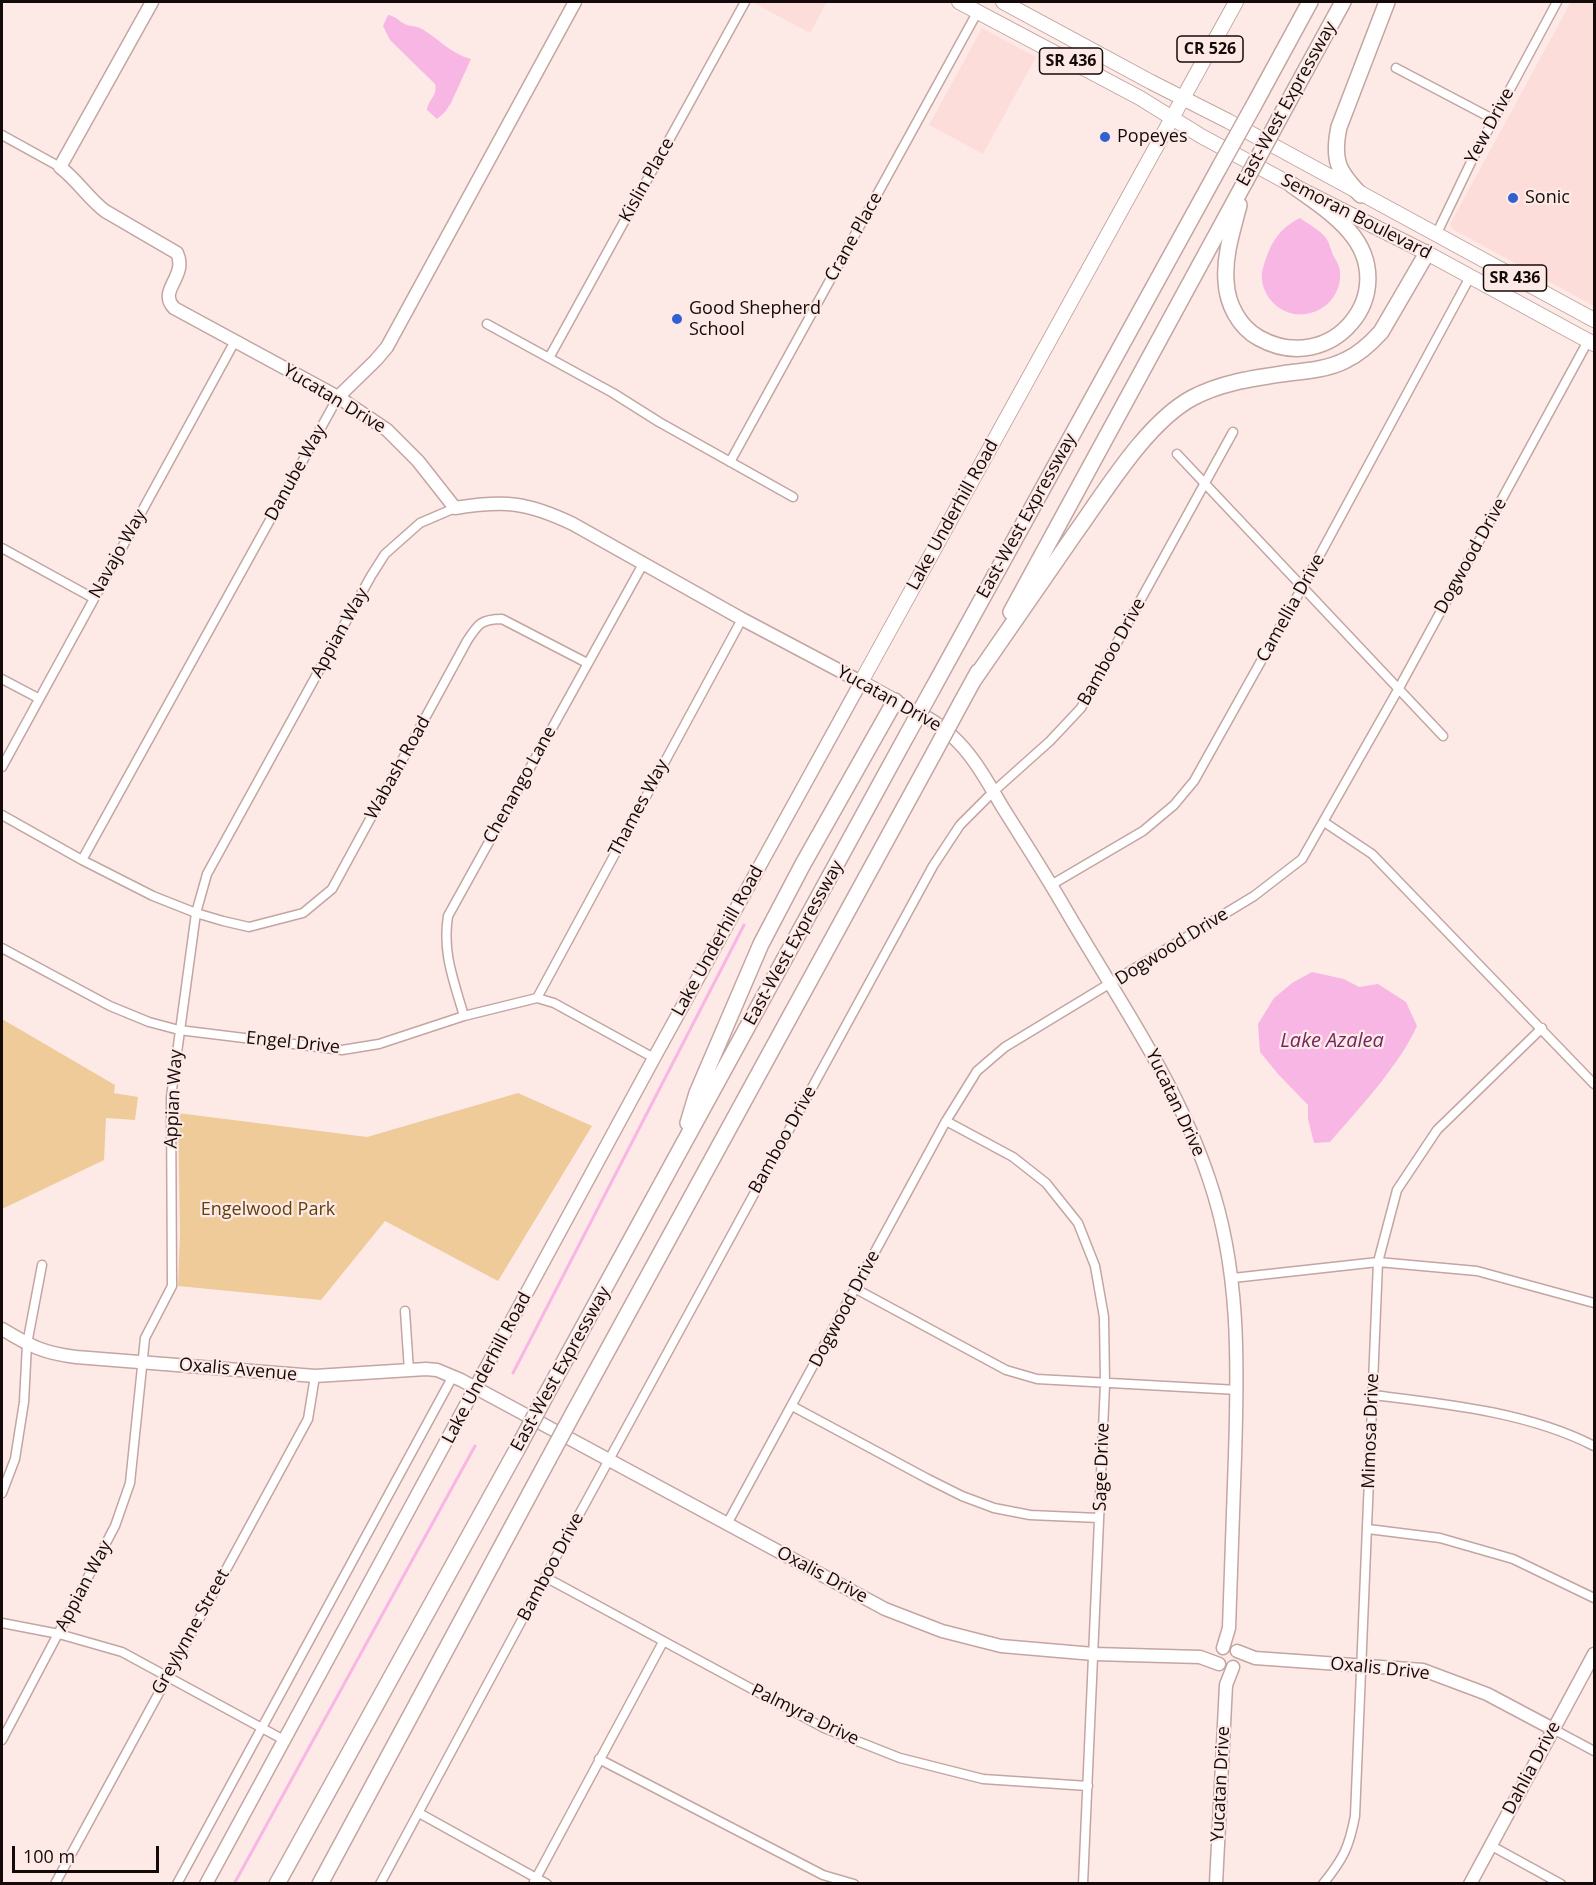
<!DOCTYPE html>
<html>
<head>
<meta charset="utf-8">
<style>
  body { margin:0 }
  #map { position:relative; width:1596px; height:1885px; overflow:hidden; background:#fdeae7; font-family:"Open Sans",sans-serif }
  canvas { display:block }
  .frame { position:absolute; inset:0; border:3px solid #140a09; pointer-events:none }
  .scale { position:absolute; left:12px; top:1846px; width:147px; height:27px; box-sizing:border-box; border:3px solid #140a09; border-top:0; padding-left:8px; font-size:18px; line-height:21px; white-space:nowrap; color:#140a09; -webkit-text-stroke:4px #fdeae7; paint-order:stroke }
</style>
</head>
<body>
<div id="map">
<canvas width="1596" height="1885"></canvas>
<div class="frame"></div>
<div class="scale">100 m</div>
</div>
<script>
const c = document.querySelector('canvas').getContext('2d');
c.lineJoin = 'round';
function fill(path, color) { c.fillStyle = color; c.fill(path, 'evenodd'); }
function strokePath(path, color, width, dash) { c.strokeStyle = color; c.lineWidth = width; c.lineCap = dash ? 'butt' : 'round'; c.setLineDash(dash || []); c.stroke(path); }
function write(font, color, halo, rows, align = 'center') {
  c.font = font + ' "Open Sans",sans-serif'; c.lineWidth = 4.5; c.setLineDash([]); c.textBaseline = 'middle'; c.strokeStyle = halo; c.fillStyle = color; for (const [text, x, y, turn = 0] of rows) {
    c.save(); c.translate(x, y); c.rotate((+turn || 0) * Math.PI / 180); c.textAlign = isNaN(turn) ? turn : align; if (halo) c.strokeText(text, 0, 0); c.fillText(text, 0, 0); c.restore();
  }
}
fill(new Path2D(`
  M752,2h75l-17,31z
  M1571,2h23v304l-142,-77 -2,-5z
  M982,28l54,29 -53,97 -54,-29z`), '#fdddd9');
fill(new Path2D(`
  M2,1019l113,66 -1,8 24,4 -3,23 -29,-2 -2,42 -102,49z
  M518,1093l74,33 -94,155 -113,-60 -64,79 -143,-14 2,-53 -2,-120 189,24z`), '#efcb9a');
fill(new Path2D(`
  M388,15c8,1 10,6 17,9 5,3 10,1 17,5 17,10 29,25 49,30l-20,44 -6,9 -8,7 -10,-9c1,-10 11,-15 8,-26l-45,-44 -7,-14z
  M1300,218c8,6 20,12 26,20 3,4 5,12 7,17 3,5 7,12 7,17 3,38 -46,59 -71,26 -6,-9 -9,-19 -6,-30 7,-24 15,-39 37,-50z
  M1312,972l32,7 15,8 19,-3 28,18 11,24c-16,37 -59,84 -87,116l-16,1 -6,-24v-14l-30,-31 -18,-22 -2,-28 16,-26 18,-15z`), '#f8b6e5');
strokePath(new Path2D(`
  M513,1373l231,-448
  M234,1884l241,-438`), '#f8b6e5', 3);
const street = new Path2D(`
  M1396,68l97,51
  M2,135l58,32
  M1436,235l37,-77 84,-156
  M487,324l126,69 46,29 134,75
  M549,358l196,-356
  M1177,454l266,282
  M730,462l248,-451
  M2,548l91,50
  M2,679l36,19
  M2,767l233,-426
  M2,815l80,45 71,36 43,17 27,8 26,6 54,-14 29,-24 135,-248c11,-17 14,-22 35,-22l85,44
  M1324,822l48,32 222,230
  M82,860l256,-463
  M1051,885l92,-54 31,-26 20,-24 109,-195 167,-309
  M2,948l108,58 39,16 30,8 163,20 37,-6 85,-28 73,-18 17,5 100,55
  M537,998l205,-379
  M464,1016c-10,-35 -22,-63 -16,-100l195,-352
  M946,1121l67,36 33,26 32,40 17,43 9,51 1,67 -22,500
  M1233,1278l145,-16 99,9 117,32
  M856,1289l150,81 31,9 201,11
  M405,1311l4,60
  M1373,1395c73,9 155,17 221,51
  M792,1406l136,73 34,17 32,12 36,7 69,3
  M2,1493l13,-34 9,-57 3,-58 15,-79
  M727,1524l219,-403 31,-50 28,-24 249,-151 48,-37 97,-171 189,-347
  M1368,1529l72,9 73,21 81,39
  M545,1577l279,151 76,30 83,21 105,7
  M2,1623l57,11 63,18 162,88
  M1553,1729l41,22
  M2,1740l113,-214 15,-43 15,-145 27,-52 -1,-189 25,-184 11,-39 164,-298 14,-22 35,-31 35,-15
  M599,1759l224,116 31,9
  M419,1813l128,71
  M1490,1845l71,39
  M55,1884l253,-465 7,-43
  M177,1884l276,-508
  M380,1884l165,-307 388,-711 27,-41 33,-33 57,-51 31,-33 152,-276
  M533,1884l130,-242
  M1323,1884c20,-25 26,-36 32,-68l23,-554 19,-72 40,-60 105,-102`);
const secondary = new Path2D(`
  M152,2l-92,165c18,14 28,31 45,44l72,42c11,24 -20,37 -3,55l164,89 49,33 31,31 37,47c50,-8 72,-6 118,16l169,95 119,63 -207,376 -448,826
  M338,397l38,-37 11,-13 188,-345
  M895,701c19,10 41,19 57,35 22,20 36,47 51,72 20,32 41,64 60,97 52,90 113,175 146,274 31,90 29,184 26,277 -2,57 -4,114 -6,172l-6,20
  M2,1329c28,17 41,24 74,28l239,19 111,-7 11,1 24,10 424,229 57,22 59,15 93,8 106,3 19,7
  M1237,1651l18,7 168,12 64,24 66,35
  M1216,1884l10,-199 7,-18
  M1470,1884l124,-230`);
const primary = new Path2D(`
  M959,2l181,96 61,38 91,49 135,68 167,91
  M1003,2l148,80 77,39 366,199
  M895,701l-34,-19 375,-680`);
const highway = new Path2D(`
  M1254,105l56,-103
  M1279,119l64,-117
  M1361,195c-23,-23 -29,-35 -22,-68l48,-125
  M1239,205c-6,24 -15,50 -13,76 1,23 13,46 33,57 72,40 144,-45 90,-107 -16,-18 -37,-32 -57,-46
  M1011,612l234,-430
  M973,681c34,-49 68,-98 101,-146 31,-43 72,-112 118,-137 30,-16 63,-20 96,-25 19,-2 41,-4 58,-13 13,-6 25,-17 35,-28l46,-79
  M933,688l286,-520
  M961,703l17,-31
  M688,1123l9,-30 64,-149 42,-80 92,-163
  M546,1395l361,-660
  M575,1410l359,-657
  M277,1884l243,-440
  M320,1884l228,-424`);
strokePath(street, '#c3a5a2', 11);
strokePath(secondary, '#c3a5a2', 15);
strokePath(primary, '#c3a5a2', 16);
strokePath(highway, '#c3a5a2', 18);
strokePath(street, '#fff', 8);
strokePath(secondary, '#fff', 12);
strokePath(primary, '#fff', 14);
strokePath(highway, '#fff', 15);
const highwayBridge = new Path2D(`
  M1219,168l35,-63
  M1245,182l34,-63
  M907,735l26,-47
  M934,753l27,-50
  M520,1444l26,-49
  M548,1460l27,-50`);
strokePath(highwayBridge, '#c3a5a2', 18, []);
strokePath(highwayBridge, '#fff', 15);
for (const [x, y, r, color] of [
  [1105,137,6,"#3161d0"],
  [1513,198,6,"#3161d0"],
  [677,319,6,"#3161d0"]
]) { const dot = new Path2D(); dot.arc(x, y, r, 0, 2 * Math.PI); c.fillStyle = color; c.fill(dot); strokePath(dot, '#fdeae7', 2); }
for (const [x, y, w] of [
  [1210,49,66],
  [1071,61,63],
  [1515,278,63]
]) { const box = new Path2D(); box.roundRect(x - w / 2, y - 13, w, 26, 4.5); c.fillStyle = '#fdeae7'; c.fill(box); strokePath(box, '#140a09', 1.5); }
write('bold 16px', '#140a09', null, [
  ["CR 526",1210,49],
  ["SR 436",1071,61],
  ["SR 436",1515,278]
]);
write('18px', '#140a09', '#fdeae7', [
  ["East-West Expressway",1287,104,-61],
  ["Yew Drive",1490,126,-62],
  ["Kislin Place",647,180,-61],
  ["Semoran Boulevard",1356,217,27],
  ["Crane Place",854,237,-61],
  ["Yucatan Drive",334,399,31],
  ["Danube Way",296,473,-61],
  ["Lake Underhill Road",953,515,-61],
  ["East-West Expressway",1027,516,-61],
  ["Navajo Way",118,554,-61],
  ["Dogwood Drive",1471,556,-61],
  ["Camellia Drive",1291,608,-61],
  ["Appian Way",340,633,-61],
  ["Bamboo Drive",1112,652,-61],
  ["Yucatan Drive",889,699,29],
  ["Wabash Road",398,768,-61],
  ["Chenango Lane",520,785,-61],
  ["Thames Way",639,808,-62],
  ["Lake Underhill Road",718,941,-61],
  ["East-West Expressway",794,943,-61],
  ["Dogwood Drive",1172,947,-32],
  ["Engel Drive",293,1043,6],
  ["Appian Way",174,1099,-87],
  ["Yucatan Drive",1175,1103,65],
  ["Bamboo Drive",783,1140,-61],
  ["Dogwood Drive",845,1309,-62],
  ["Lake Underhill Road",487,1368,-62],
  ["East-West Expressway",561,1369,-61],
  ["Oxalis Avenue",238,1370,5],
  ["Mimosa Drive",1371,1431,-88],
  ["Sage Drive",1102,1467,-88],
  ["Bamboo Drive",551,1567,-62],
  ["Oxalis Drive",822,1575,28],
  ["Appian Way",84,1586,-62],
  ["Greylynne Street",191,1632,-61],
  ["Oxalis Drive",1380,1669,6],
  ["Palmyra Drive",805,1715,26],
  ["Dahlia Drive",1532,1768,-62],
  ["Yucatan Drive",1221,1784,-87]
]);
write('18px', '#140a09', '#fdeae7', [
  ["Popeyes",1117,137],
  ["Sonic",1525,198],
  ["Good Shepherd",689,309],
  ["School",689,330]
], 'left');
write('18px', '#5e400c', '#fdeae7', [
  ["Engelwood Park",268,1210]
]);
write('italic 20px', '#712661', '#fdeae7', [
  ["Lake Azalea",1332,1041]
]);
</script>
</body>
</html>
